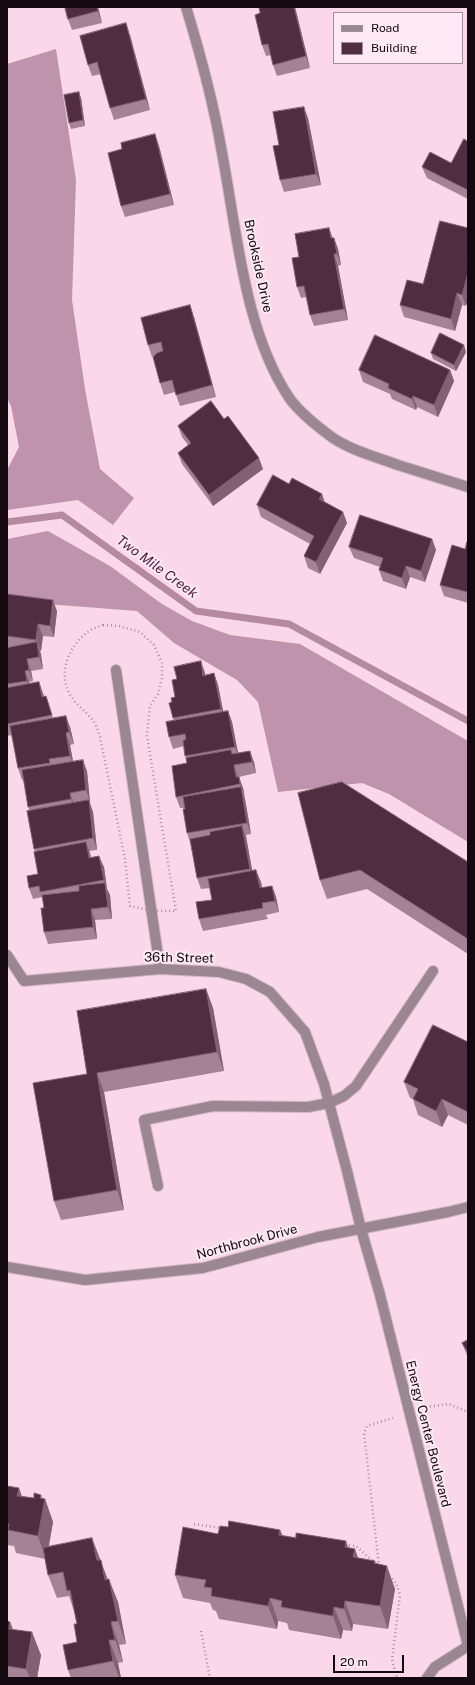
<!DOCTYPE html>
<html>
<head>
<meta charset="utf-8">
<style>
  body { margin:0 }
  #map { position:relative; width:475px; height:1685px; overflow:hidden; background:#fad8e9; font-family:"Public Sans",sans-serif }
  canvas { display:block }
  .frame { position:absolute; inset:0; border:8px solid #14090f; pointer-events:none }
  .legend { position:absolute; left:333px; top:12px; width:130px; height:52px; box-sizing:border-box; background:#fee9f4; border:1px solid #a08f98; margin:0; padding:5px 7px; list-style:none; font-size:12px; color:#14090f }
  .legend li { display:flex; align-items:center; gap:8px; height:20px }
  .legend b { width:20px; border:1px solid #a08f98 }
  .scale { position:absolute; left:333px; top:1655px; width:71px; height:18px; box-sizing:border-box; border:2px solid #14090f; border-top:0; padding-left:5px; font-size:12px; line-height:14px; white-space:nowrap; color:#14090f; -webkit-text-stroke:3px #fee9f4; paint-order:stroke }
</style>
</head>
<body>
<div id="map">
<canvas width="475" height="1685"></canvas>
<div class="frame"></div>
<ul class="legend">
<li><b style="height:5px;background:#9a8791"></b>Road</li>
<li><b style="height:11px;background:#512d42"></b>Building</li>
</ul>
<div class="scale">20 m</div>
</div>
<script>
const c = document.querySelector('canvas').getContext('2d');
c.lineJoin = 'round';
function fill(path, color) { c.fillStyle = color; c.fill(path, 'evenodd'); }
function strokePath(path, color, width, dash) { c.strokeStyle = color; c.lineWidth = width; c.lineCap = dash ? 'butt' : 'round'; c.setLineDash(dash || []); c.stroke(path); }
function write(font, color, halo, rows, align = 'center') {
  c.font = font + ' "Public Sans",sans-serif'; c.lineWidth = 4; c.setLineDash([]); c.textBaseline = 'middle'; c.strokeStyle = halo; c.fillStyle = color; for (const [text, x, y, turn = 0] of rows) {
    c.save(); c.translate(x, y); c.rotate((+turn || 0) * Math.PI / 180); c.textAlign = isNaN(turn) ? turn : align; if (halo) c.strokeText(text, 0, 0); c.fillText(text, 0, 0); c.restore();
  }
}
fill(new Path2D(`
  M56,49l20,131 -4,120 13,89 15,80 34,29 -21,27 -35,-25 -71,10v-40l12,-23 -8,-41 -4,-8v-334z
  M48,531l62,35 52,38 30,17 38,14 70,9 168,97v101l-79,-48 -27,-11 -84,9 -20,-90 -21,-22 -63,-37 -37,-32 -130,-10v-62z`), '#bf93ab');
strokePath(new Path2D(`
  M7,522l55,-7 134,96 93,13 179,97`), '#b58aa1', 7);
const lane = new Path2D(`
  M158,1186l-14,-66 69,-14 95,1 21,-4 15,-7 12,-10 77,-115
  M427,1678l8,-11 33,-21`);
const street = new Path2D(`
  M186,7c14,46 28,98 36,146 15,78 22,178 68,246 11,15 28,28 43,39 20,13 43,19 65,27 23,7 47,15 70,22
  M116,670l44,299
  M7,955l17,26 136,-12 59,3 27,7 24,13 35,40 19,52 23,87 14,58 19,66 88,351
  M7,1267l78,13 118,-12 115,-31 130,-25 20,-5`);
strokePath(lane, '#d5b7c6', 12);
strokePath(street, '#d5b7c6', 12);
strokePath(new Path2D(`
  M103,625l16,1 21,6 14,13 8,18v15l-4,16 -8,12 -3,30 29,175h-24l-22,-5 -5,-47 -25,-122c-2,-5 -3,-10 -6,-15 -6,-9 -17,-16 -23,-26 -14,-22 -3,-50 18,-65 4,-3 9,-4 14,-6z
  M426,1407l23,-3 19,8
  M194,1524l27,4
  M286,1537l13,1
  M345,1545l11,1 18,16
  M379,1566l-15,-133 3,-7 26,-8
  M389,1576c7,5 9,11 11,19l-8,65 5,18
  M201,1631l9,47`), '#aa909e', 2.5, [1, 3]);
strokePath(lane, '#9a8791', 10);
strokePath(street, '#9a8791', 10);
fill(new Path2D(`
  M98,7l4,16 -30,7 -4,-11z
  M295,7l15,61 -33,8 -4,-11 -2,-10 -5,1 -4,-11z
  M130,35l20,75 -36,10 -4,-12 -9,-34 -9,2 -4,-11z
  M81,98l4,28 -14,3 -2,-6z
  M308,118l13,67 -37,7 -4,-12 -1,-35z
  M155,134l4,12 15,59 -49,12 -4,-11 1,-57z
  M468,139v60l-41,-21 -5,-11 29,-4z
  M468,228v72l-2,6 -4,-1 -7,26 -51,-14 -4,-12 23,-21z
  M333,238h1l4,11 3,16 -3,1 10,54 -34,6 -4,-11 -3,-18 -6,1 -4,-11 2,-30z
  M194,317l22,80 -36,9 -5,-14 -11,3 -4,-12 -6,-27 -2,1 -4,-12z
  M466,352l-10,19 -23,-12 -2,-6z
  M359,370h91l4,11 -16,36 -21,-10 -1,3 -24,-11 -2,-5 -27,-12z
  M224,419l39,50 -50,37 -31,-42 -4,-11 10,-8 -6,-8 -4,-11z
  M289,484l33,10 2,8 19,10 4,11 -27,51 -12,-6 -4,-12 6,-12 -49,-27 -4,-12z
  M432,539l4,11 -11,32 -15,-5 -4,12 -23,-8 -4,-11 1,-3 -26,-9 -5,-11z
  M468,542v61l-24,-7 -4,-11 25,-36z
  M7,594l50,17 -3,26 -11,-1 -2,15h-1l3,18 -12,2 2,10 -4,1v2l10,-2 5,14h2l7,22 17,9 4,17 -4,1 3,16 14,10 3,31h-1l4,10 4,38 -8,1 2,6 13,10 3,22 3,6 2,24 -17,1 2,19 -49,5 -4,-12v-24l-1,-8 -1,-3 -9,2 -4,-11 9,-14 -3,-23 -1,-2 -4,-38 -2,-4 -4,-27h-2l-4,-12 -6,-33 -5,1v-88l2,-1h-2z
  M205,673v2l9,-2 4,12 5,27 5,-1 4,11 6,31 16,9 2,11 -17,4 4,11 8,46 -5,1 6,36 9,11 1,6 10,-2 4,11 3,15 -13,3 2,4 -65,12 -4,-12 13,-19 -2,-12 -9,1 -4,-11 -7,-36 -3,-9 -2,-25h-5l-4,-11 11,-34 -1,-5 -2,-12 -11,3 -4,-12 5,-16 -1,-3 -1,-16 3,-5z
  M298,793l170,69v92l-101,-65 -40,10 -7,-19z
  M206,989l7,19 11,63 -120,21 20,118 -63,10 -7,-19 33,-127z
  M468,1042v83l-20,-10 -6,12 -24,-12 -5,-16 -3,-1 -6,-16z
  M468,1340v18l-6,-15z
  M7,1486l15,10 12,2 11,1 8,23 -4,24 43,-8 16,42 10,22 8,42 -7,1 4,17 -5,1 3,15h-50l-3,-8 9,-28v-18l-2,-10 -6,-18 -12,2 -9,-23 -3,-16 -29,-6 -2,-7 -7,-1z
  M228,1527l52,3 3,6 65,12 10,10 17,3 1,3 19,25 -7,40 -35,-5 -1,7 -9,-1 -2,9 -52,-9 -2,-7 -9,-2 -1,8 -58,-10 -3,-8 -3,-1 -3,-7 -27,-5 -8,-23 43,-41z
  M7,1621l3,1 3,7 28,26 -4,23h-30z`), '#a68296');
fill(new Path2D(`
  M97,7h1l4,16 -4,-12z
  M294,7h1l15,61 -4,-12z
  M126,23l4,12 20,75 -4,-11z
  M79,92l2,6 4,28 -2,-6z
  M304,107l4,11 13,67 -5,-11z
  M155,134l4,12 15,59 -4,-11z
  M329,228l4,11 -2,-1z
  M334,238l4,11 3,16 -4,-11z
  M334,254l4,12 10,54 -4,-11z
  M468,273v27l-2,6 -4,-11z
  M457,293l5,12 -7,26 -4,-12z
  M190,305l4,12 22,80 -4,-12z
  M464,345l2,7 -10,19 -2,-6z
  M450,370l4,11 -16,36 -4,-12z
  M413,396l4,11 -1,3 -4,-11z
  M259,458l4,11 -50,37 -4,-11z
  M322,494l4,12 -7,-7z
  M343,512l4,11 -27,51 -4,-12z
  M432,539l4,11 -11,32 -4,-11z
  M406,566l4,11 -4,12 -4,-11z
  M468,587v9l-1,-4z
  M53,600l4,11 -3,26 -4,-11z
  M38,624l5,12 -2,15 -5,-11z
  M37,642l4,12 2,15 -4,-12z
  M27,659l4,12 2,10 -4,-11z
  M201,661l4,12 3,14 -5,-11z
  M25,671l4,11 2,10 -4,-11z
  M214,673l4,12 7,35 -4,-11z
  M39,682l4,12 3,14 -4,-11z
  M228,711l4,11 7,36 -4,-11z
  M66,716l4,11 4,17 -5,-12z
  M66,733l4,12 4,22 -4,-11z
  M250,751l4,11 2,11 -4,-11z
  M83,760l4,11 3,31 -4,-12z
  M234,765l4,12h-2z
  M239,777l4,11 2,8 -5,-12z
  M241,787l4,12 6,35 -4,-11z
  M70,793l4,11 2,7 -5,-12z
  M89,800l4,12 4,38 -4,-12z
  M242,826l4,11 8,43 -4,-11z
  M86,842l4,11 3,16 -4,-11z
  M99,856l5,11 3,22 3,6 2,24 -4,-12 -2,-22 -2,-5z
  M256,870l5,12 3,17 -4,-11z
  M272,886l4,11 3,15 -4,-11z
  M91,909l4,11 2,19 -4,-12z
  M206,989l7,19 11,63 -7,-19z
  M97,1073l7,19 20,118 -7,-20z
  M442,1099l6,16 -6,12 -6,-16z
  M19,1488l8,23 -10,-15z
  M41,1495l3,8 1,-4 8,23 -7,37 -8,-23z
  M280,1530l9,23 -10,-18z
  M92,1538l17,45 4,20 -16,-43z
  M346,1541l8,23 -9,-17z
  M355,1549l8,23 -10,-15z
  M387,1566l8,23 -7,40 -8,-23z
  M109,1579l9,23 8,42 -8,-23z
  M270,1598l8,23 -1,8 -9,-23z
  M345,1601l8,23 -1,7 -8,-22z
  M334,1607l9,23 -2,9 -8,-23z
  M10,1622l8,23 -9,-16z
  M111,1622l8,23 4,17 -8,-22z
  M32,1632l9,23 -4,23h-7l-4,-9z
  M109,1640l9,23 3,15h-2l-6,-17z`), '#846074');
const building = new Path2D(`
  M65,7h32l1,4 -30,8z
  M259,7h35l12,49 -33,9 -5,-21 -6,1 -7,-30 5,-2z
  M126,23l20,76 -36,9 -13,-46 -9,3 -8,-29z
  M79,92l4,28 -14,3 -5,-28z
  M304,107l12,67 -36,6 -7,-34 6,-1 -6,-33z
  M155,134l15,60 -49,12 -13,-53 14,-4 -1,-6z
  M464,139l3,2 1,-2v51l-46,-23 8,-15 21,11z
  M440,221l28,7v26l-1,3 1,1v15l-6,22 -5,-2 -6,26 -51,-14 7,-25 16,4z
  M329,228l2,10h3l3,16h-3l10,55 -34,6 -6,-29 -7,1 -5,-29 7,-1 -4,-23z
  M190,305l22,80 -36,10 -4,-15 -12,3 -7,-26 4,-4 6,-2 -2,-9 -13,3 -7,-27z
  M440,333l24,12 -10,20 -23,-12z
  M375,335l75,35 -16,35 -21,-9 -1,3 -24,-11 1,-4 -30,-14z
  M211,401l13,18 4,-3 31,42 -50,37 -31,-42 13,-10 -13,-17z
  M273,475l16,9 3,-6 30,16 -3,5 24,13 -27,50 -12,-6 10,-20 -57,-31z
  M360,515l72,24 -11,32 -15,-5 -4,12 -23,-8 4,-12 -34,-11z
  M467,542h1v45l-1,5 -27,-7 12,-40 13,4z
  M7,594l46,6 -3,26 -12,-2 -2,16 -29,-4z
  M37,642l2,15 -12,2 2,11 -4,1 2,10 -20,3v-36z
  M201,661l2,15 11,-3 7,36 -48,9 -4,-15 3,-1 -1,-4 4,-1 -3,-17 5,-1 -3,-12z
  M39,682l3,15 4,-1 6,19 -45,9v-36z
  M228,711l7,36 -50,9 -2,-15 3,-2 -1,-5 -16,3 -3,-15z
  M66,716l3,16 -3,1 4,23 -21,3 1,4 -32,5 -8,-42z
  M231,750l1,4 18,-3 2,11 -18,3 2,12h3l1,7 -64,13 -4,-31 15,-3 -1,-5z
  M83,760l3,30 -16,3 1,6 -43,8 -6,-37z
  M342,782l126,80v77l-108,-69 -40,10 -22,-87z
  M241,787l6,36 -60,10 -4,-24h2l-2,-12z
  M89,800l4,38 -59,11 -7,-38z
  M242,826l8,43 -53,9 -7,-39 20,-4v-3z
  M86,842l3,16 10,-2 5,24 -64,12 -1,-6 -10,2 -2,-12 11,-2 -4,-22z
  M256,870l4,18 12,-2 3,15 -13,2 1,5 -64,11 -3,-17 16,-2 -4,-21z
  M105,883l3,24 -17,2 2,18 -49,5 -3,-24h3l-2,-13 37,-4v-5z
  M206,989l11,63 -120,21 20,117 -63,11 -21,-118 54,-9 -10,-63z
  M433,1025l35,17v70l-26,-13 -6,12 -23,-12 5,-10 -14,-7z
  M468,1340v13l-6,-10z
  M7,1486l12,2 -2,8 17,2v-5l7,2 -1,3 5,1 -7,37 -30,-6 1,-6h-2z
  M229,1521l51,9 -1,5 17,3v-5l50,8 -1,6 10,2 -2,8 22,4 -1,2 13,3 -7,40 -35,-5 -1,8 -10,-2 -1,9 -52,-9 1,-6 -12,-3 -2,8 -57,-10 1,-8 -8,-1 2,-7 -31,-5 8,-48 35,7 2,-8 8,1z
  M92,1538l5,22h4l4,20 4,-1 9,42 -7,1 4,18h-6l4,21 -45,9 -5,-25 14,-3 -3,-18h3l-7,-34 -3,1 -4,-19 -15,3 -5,-27z
  M7,1621l3,1 -1,7 23,3 -6,37 -19,-3z`);
fill(building, '#512d42');
strokePath(building, '#846074', 1);
write('13px', '#14090f', '#fee9f4', [
  ["Brookside Drive",258,266,78],
  ["36th Street",179,958,1],
  ["Northbrook Drive",247,1242,-15],
  ["Energy Center Boulevard",428,1434,76]
]);
write('italic 14px', '#592344', '#fee9f4', [
  ["Two Mile Creek",157,567,36]
]);
</script>
</body>
</html>
